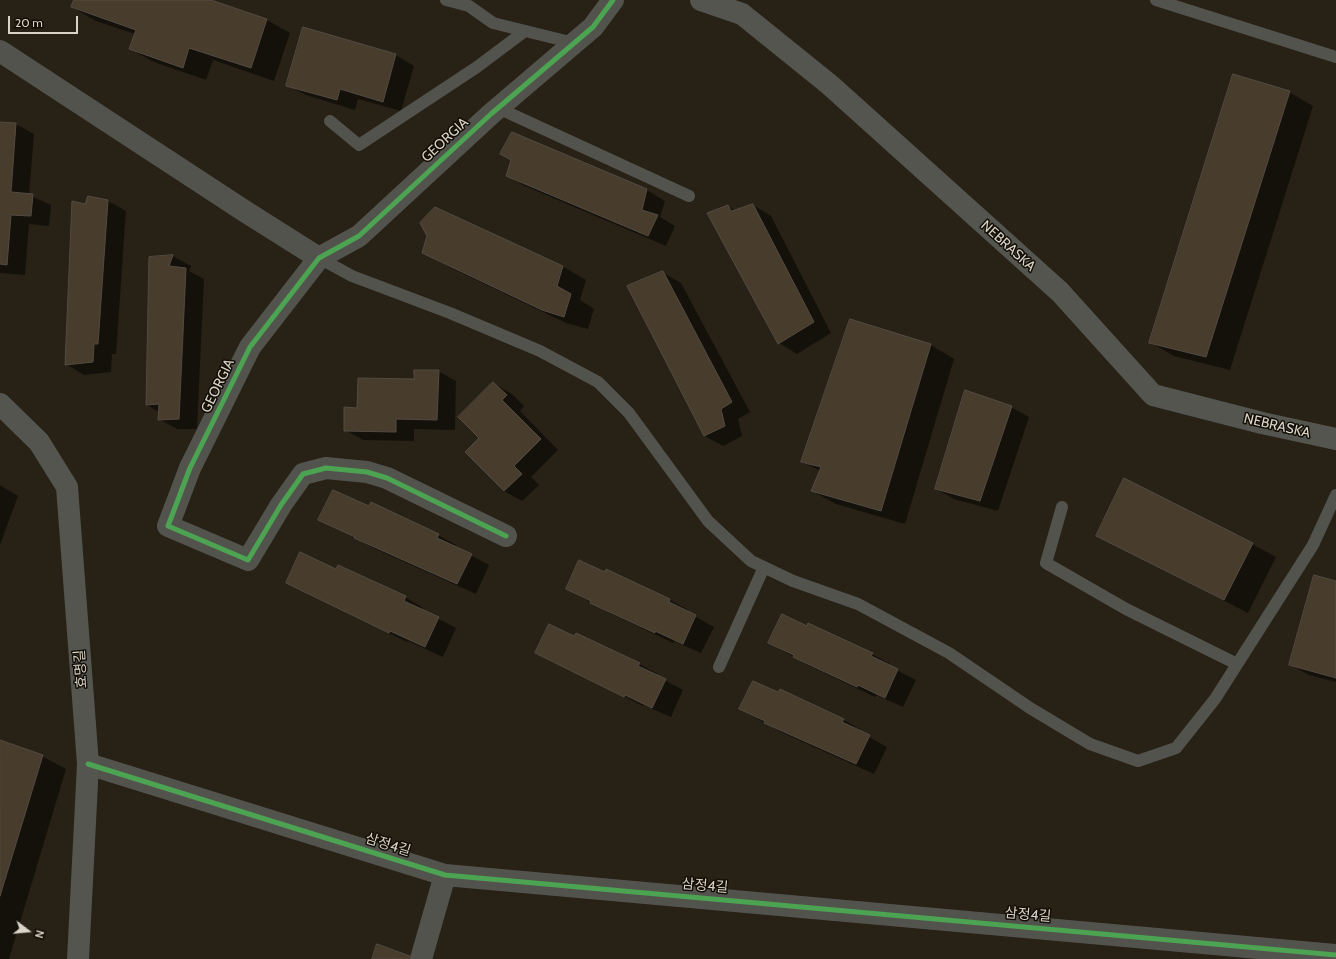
<!DOCTYPE html>
<html>
<head>
<meta charset="utf-8">
<style>
  body { margin:0 }
  #map { position:relative; width:1336px; height:959px; overflow:hidden; background:#272116; font-family:Cabin,sans-serif }
  canvas { display:block }
  .north { position:absolute; left:8px; top:911px; width:40px; height:40px; -webkit-text-stroke:3px #120e06; paint-order:stroke; rotate:106deg; font-size:11px; font-weight:700; line-height:16px; text-align:center; color:#d9d4c7 }
  .north::after { content:''; display:block; margin:auto; width:14px; height:18px; background:#d9d4c7; clip-path:polygon(50% 0,100% 100%,50% 72%,0 100%) }
  .scale { position:absolute; left:8px; top:16px; width:70px; height:18px; box-sizing:border-box; border:2px solid #d9d4c7; border-top:0; padding-left:5px; font-size:12px; line-height:14px; white-space:nowrap; color:#d9d4c7; -webkit-text-stroke:3px #120e06; paint-order:stroke }
</style>
</head>
<body>
<div id="map">
<canvas width="1336" height="959"></canvas>
<div class="north">N</div>
<div class="scale">20 m</div>
</div>
<script>
const c = document.querySelector('canvas').getContext('2d');
c.lineJoin = 'round';
function fill(path, color) { c.fillStyle = color; c.fill(path, 'evenodd'); }
function strokePath(path, color, width, dash) { c.strokeStyle = color; c.lineWidth = width; c.lineCap = dash ? 'butt' : 'round'; c.setLineDash(dash || []); c.stroke(path); }
function write(font, color, halo, rows, align = 'center') {
  c.font = font + ' Cabin,"Noto Sans KR",sans-serif'; c.lineWidth = 3; c.setLineDash([]); c.textBaseline = 'middle'; c.strokeStyle = halo; c.fillStyle = color; for (const [text, x, y, turn = 0] of rows) {
    c.save(); c.translate(x, y); c.rotate((+turn || 0) * Math.PI / 180); c.textAlign = isNaN(turn) ? turn : align; if (halo) c.strokeText(text, 0, 0); c.fillText(text, 0, 0); c.restore();
  }
}
fill(new Path2D(`
  M75,0h133l59,20 23,13 -16,48 -61,-21 -7,20 -52,-18 -24,-13 5,-15 -39,-13 -24,-14z
  M304,29l92,26 18,11 -13,45 -43,-12 -3,11 -49,-15 -19,-10z
  M1289,92l24,14 -83,264 -56,-14 -23,-13z
  M0,123l16,1 18,10 -5,61 22,10 -2,21 -20,-2 -4,51 -25,-2z
  M513,133l134,57 18,11 -5,16 15,9 -9,20 -141,-60 -18,-10 5,-16z
  M108,201l18,10 -10,143h-4l-1,18 -27,3 -18,-11 20,-159z
  M753,205l18,11 60,117 -34,21 -18,-11 -51,-137 8,5z
  M423,252l139,14 24,14 -6,20 14,9 -6,20 -22,-6 -119,-57z
  M173,256l18,10 -2,5 15,8 -7,150h-20l-18,-10v-7l-12,-7 3,-147z
  M662,272l19,11 69,129 -12,7 4,17 -19,10 -18,-10z
  M931,345l23,14 -49,165 -69,-20 -24,-13 8,-20 -18,-10z
  M438,371l18,10 -1,49 -41,-1v12l-51,-1 -18,-10 13,-21 57,-29z
  M493,383l19,11 12,12 -4,5 38,39 -27,27 8,8 -17,16 -18,-10 -37,-39 13,-14z
  M1011,407l18,10 -31,94 -44,-12 -18,-10z
  M0,485l18,11 -18,49z
  M369,507l69,28 18,10 -1,2 34,18 -13,29 -103,-46 -53,-29z
  M1097,535l155,9 24,13 -28,56z
  M607,570l63,30 18,10 -1,2 27,15 -13,26 -27,-12 -1,2 -63,-30 -43,-24 38,-15z
  M1336,582v100l-27,-7 -18,-10z
  M287,583l118,14 18,11 -1,2 34,18 -13,29 -35,-16 -1,1z
  M808,628l64,26 18,10 -1,2 27,14 -13,27 -27,-12 -1,2 -63,-30 -43,-24z
  M575,637l64,27 19,10 -1,2 26,14 -12,27 -28,-12v1l-106,-53z
  M780,690l64,30 17,10 -1,2 27,15 -13,27 -91,-41 -43,-24 39,-15z
  M0,744l42,12 24,13 -57,190h-9z`), '#0007');
const building = new Path2D(`
  M74,0h137l56,19 -16,49 -62,-20 -6,20 -54,-19 7,-19 -65,-23z
  M303,27l93,27 -13,48 -43,-13 -3,11 -51,-14z
  M1233,74l57,17 -84,266 -57,-14z
  M0,122l16,1 -5,69 22,2 -2,22 -20,-1 -4,50 -7,-1z
  M512,132l135,57 -5,21 16,5 -10,21 -142,-60 5,-16 -11,-6z
  M88,196l20,4 -10,144h-4l-1,18 -28,3 7,-164 13,3z
  M753,204l61,118 -36,22 -71,-131 21,-8 3,6z
  M435,207l128,59 -6,20 14,8 -7,23 -22,-7 -120,-57 5,-17 -7,-13z
  M173,255l-4,11 17,2 -7,151 -21,1 1,-16 -13,1 3,-148z
  M663,271l69,131 -11,7 4,17 -21,10 -77,-150z
  M850,319l81,25 -50,167 -70,-20 10,-24 -20,-5z
  M414,370h25l-2,50 -41,-1v13l-52,-1v-24l13,1 1,-30 56,1z
  M493,382l14,13 -5,5 39,39 -27,27 8,8 -18,17 -39,-39 14,-14 -21,-21z
  M965,390l47,16 -32,95 -45,-12z
  M1124,478l129,65 -29,57 -128,-64z
  M333,490l36,16 2,-4 68,32 -2,4 35,16 -15,30 -103,-46 1,-1 -37,-17z
  M300,552l36,17 2,-4 68,31 -2,5 35,16 -14,30 -35,-16 -1,2 -103,-50z
  M579,560l26,12 1,-3 64,30 -1,3 27,13 -13,29 -28,-13v2l-65,-30 1,-2 -25,-12z
  M1314,575l22,6v97l-47,-13z
  M782,614l25,12 1,-3 65,30 -2,3 27,13 -13,29 -27,-13 -1,2 -64,-30 1,-2 -26,-12z
  M549,624l25,12 2,-3 64,30 -2,3 28,13 -14,29 -27,-13 -1,2 -89,-44z
  M753,681l25,11 2,-3 64,30 -2,3 28,13 -14,29 -92,-41 1,-2 -26,-12z
  M0,740l43,15 -43,141z
  M377,944l41,15h-46z`);
fill(building, '#483c2d');
strokePath(building, '#524b43', 1);
strokePath(new Path2D(`
  M446,0l23,6 24,17 81,20
  M1156,0l180,57
  M498,108l191,88
  M330,121l29,24 118,-78 48,-36
  M319,258l33,18 98,37 90,38 58,31 31,31 79,108 43,40 42,20 65,23 91,49 81,55 60,36 48,17 38,-13 39,-49 98,-154 23,-50
  M1062,507l-16,56 80,46 111,55
  M719,667l45,-100`), '#53534d', 12);
strokePath(new Path2D(`
  M0,51l246,161 73,46
  M506,536l-119,-58 -20,-6 -41,-4 -23,6 -22,31 -33,55 -80,-34 22,-58 60,-121 69,-89 40,-22 132,-122 102,-87 20,-27
  M88,764l357,111 891,80
  M421,959l24,-84`), '#53534d', 22);
strokePath(new Path2D(`
  M701,0l41,14 88,71 230,207 93,103 109,28 74,16
  M0,404l39,38 28,45 21,277 -10,195`), '#54554f', 22);
strokePath(new Path2D(`
  M506,536l-119,-58 -20,-6 -41,-4 -23,6 -22,31 -33,55 -80,-34 22,-58 60,-121 69,-89 40,-22 132,-122 102,-87 20,-27
  M88,764l357,111 891,80`), '#4ca352', 5);
write('14px', '#d9d4c7', '#120e06', [
  ["GEORGIA",445,140,-43],
  ["NEBRASKA",1008,246,42],
  ["GEORGIA",218,386,-64],
  ["NEBRASKA",1277,426,13],
  ["효명길",81,669,-94],
  ["삼정4길",388,845,17],
  ["삼정4길",705,886,5],
  ["삼정4길",1028,915,5]
]);
</script>
</body>
</html>
